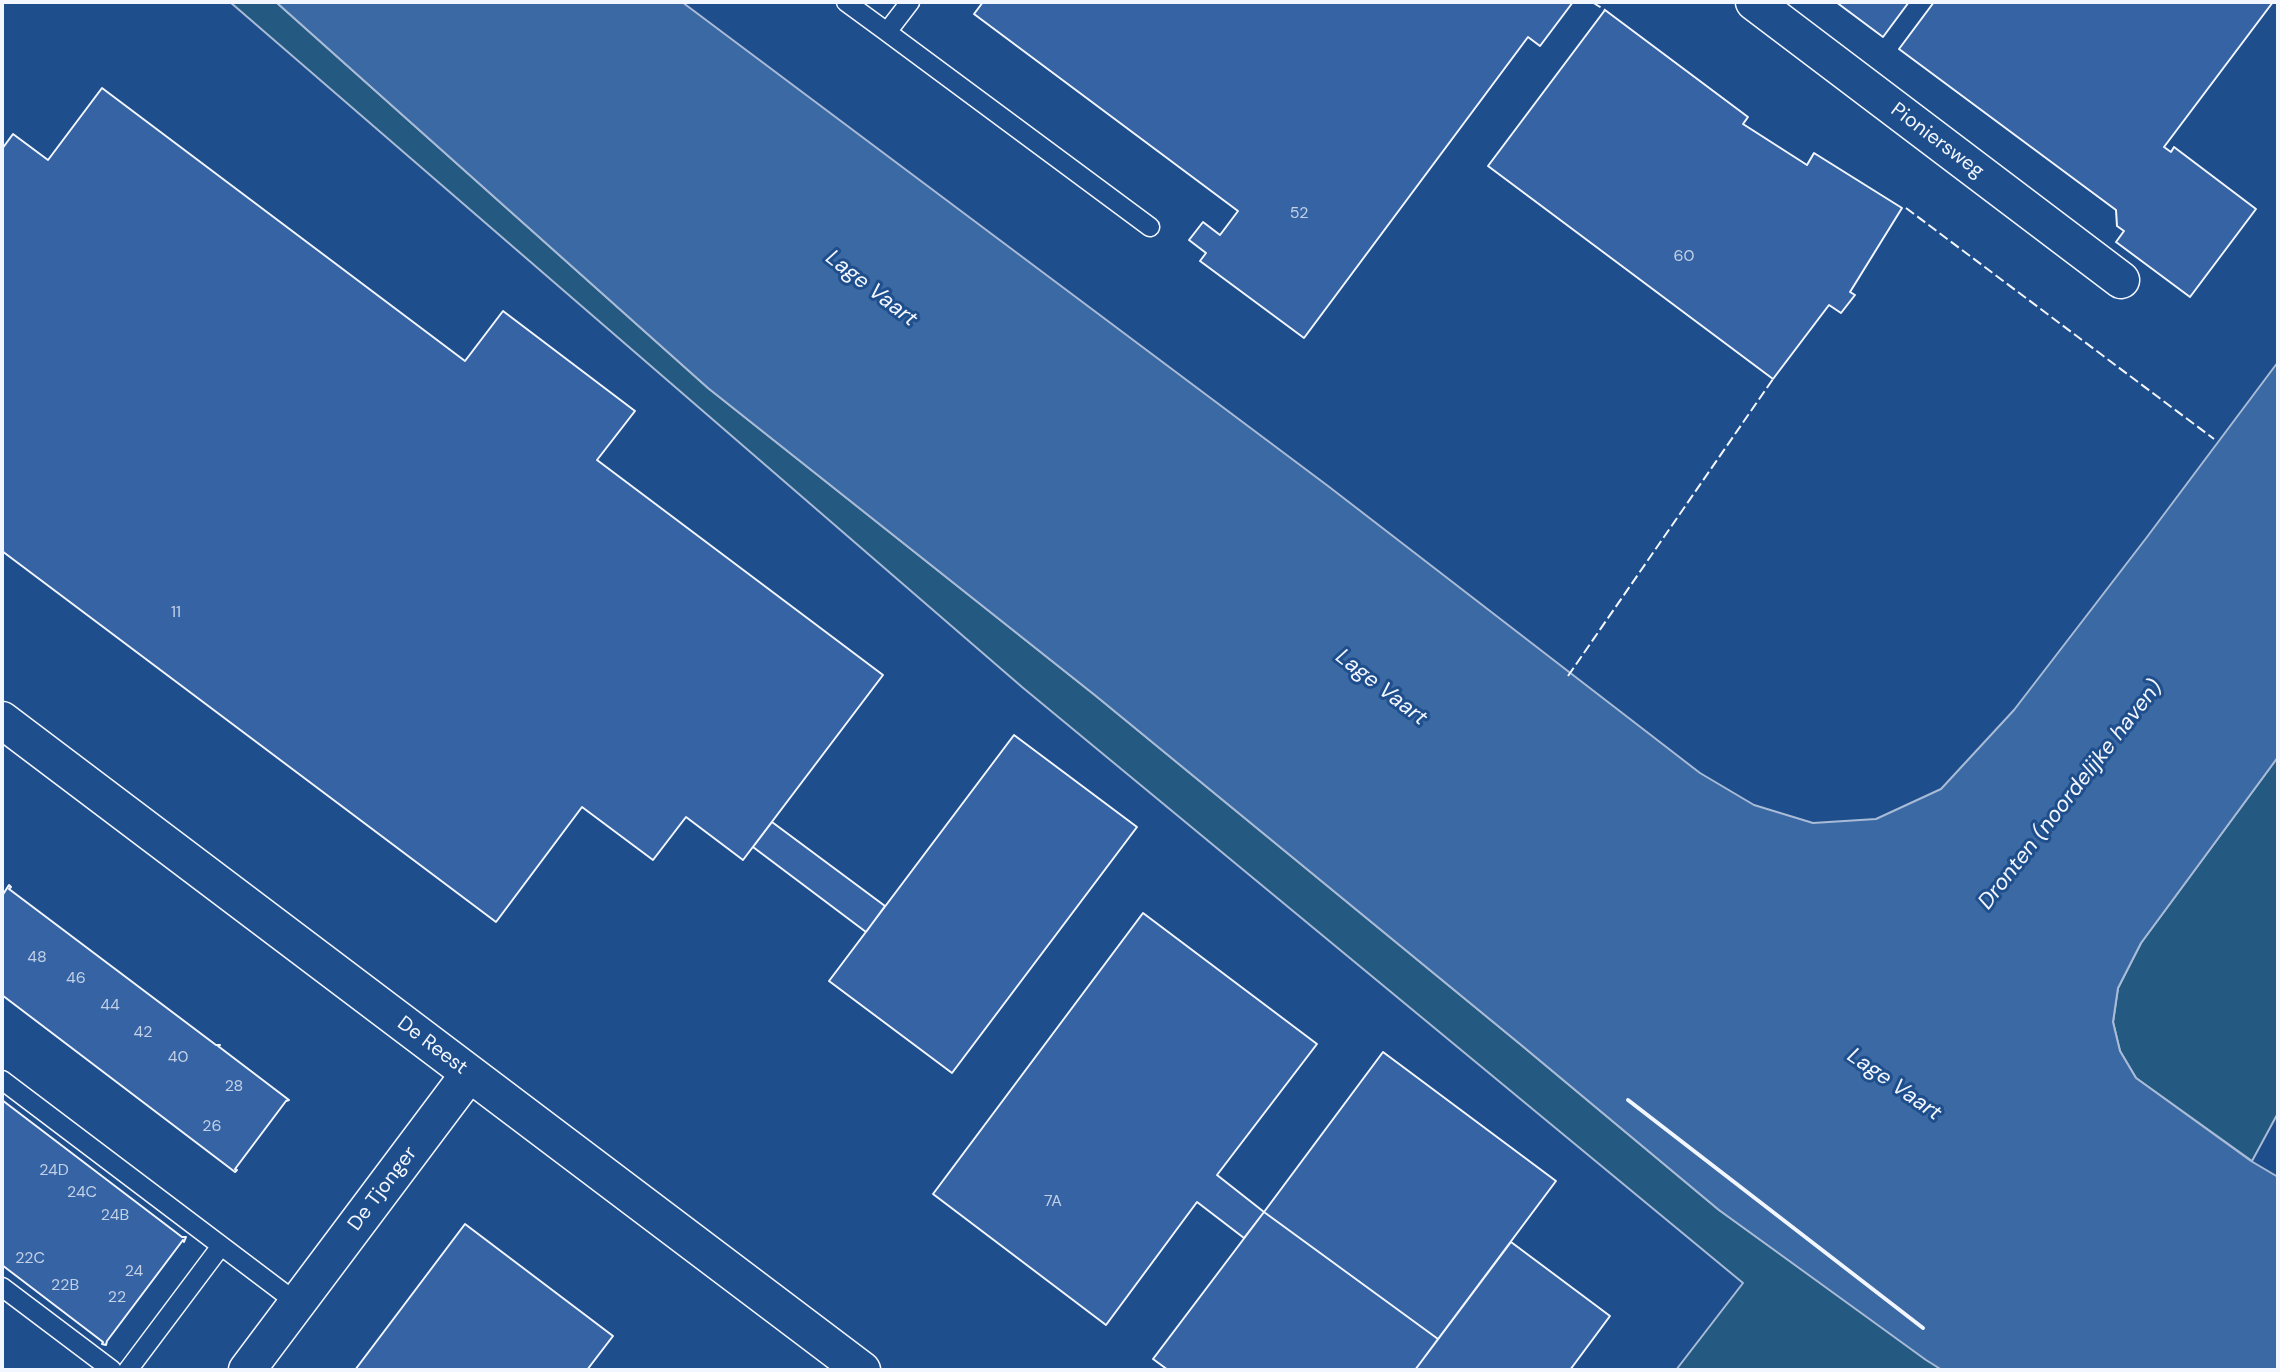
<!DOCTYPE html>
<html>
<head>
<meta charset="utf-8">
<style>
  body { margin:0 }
  #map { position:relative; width:2280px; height:1372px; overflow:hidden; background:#1f4e8c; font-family:"DM Sans",sans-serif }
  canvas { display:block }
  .frame { position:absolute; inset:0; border:4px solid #f2f6ff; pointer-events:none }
</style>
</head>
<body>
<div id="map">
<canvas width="2280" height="1372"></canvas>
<div class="frame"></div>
</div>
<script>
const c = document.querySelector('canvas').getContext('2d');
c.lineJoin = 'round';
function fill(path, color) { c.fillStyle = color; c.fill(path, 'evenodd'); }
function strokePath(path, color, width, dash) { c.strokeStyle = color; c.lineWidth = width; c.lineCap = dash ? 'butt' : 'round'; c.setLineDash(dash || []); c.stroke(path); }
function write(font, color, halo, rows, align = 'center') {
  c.font = font + ' "DM Sans",sans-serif'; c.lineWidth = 6; c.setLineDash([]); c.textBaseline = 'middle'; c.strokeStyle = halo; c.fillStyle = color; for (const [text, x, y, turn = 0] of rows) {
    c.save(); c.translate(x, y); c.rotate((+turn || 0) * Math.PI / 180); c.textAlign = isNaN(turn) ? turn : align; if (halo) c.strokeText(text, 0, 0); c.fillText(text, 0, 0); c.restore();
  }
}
const green = new Path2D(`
  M230,2h46l432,386 388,308 424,348 199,166 223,160h-266l67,-87 -721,-596z
  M2278,757v356l-26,48 -116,-83 -16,-27 -7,-29 5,-34 23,-45z`);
fill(green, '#245a82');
strokePath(green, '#a8bbd7', 2);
const water = new Path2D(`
  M276,2h406l646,484 372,287 54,32 59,18 63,-4 65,-30 73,-79 133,-173 131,-175v395l-137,186 -23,45 -5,34 7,29 16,27 115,83 27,16v193h-336l-16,-10 -207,-150 -199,-166 -424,-348 -388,-308z`);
fill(water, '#3b69a3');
strokePath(water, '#a8bbd7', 2);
const building = new Path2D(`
  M983,2h590l-33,44 -12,-9 -224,301 -104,-77 6,-8 -17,-13 14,-18 17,13 18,-24 -264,-197z
  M1836,2h73l-26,35z
  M1934,2h339l-109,145 7,5 3,-5 82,62 -66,88 -74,-55 8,-11 -7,-5 -1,-16 -217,-161z
  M1605,10l143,107 -5,7 64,41 7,-12 88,55 -52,84 5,3 -14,18 -12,-8 -56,74 -285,-213z
  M102,88l363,273 38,-50 132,100 -38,49 286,215 -140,185 -57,-43 -33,43 -71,-53 -86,115 -494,-371v-402l11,-15 35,26z
  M1014,735l123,92 -185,246 -123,-92z
  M772,822l113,84 -19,26 -113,-85z
  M9,885l2,2 -2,2 207,156h4l-2,1 71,54 -3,1 -51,68 2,1 -2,2 -233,-177v-99z
  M1143,913l174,131 -100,131 47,37 -20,26 -47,-36 -91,123 -173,-131z
  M1383,1052l173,129 -118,158 -174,-127z
  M2,1100l180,137h4l-2,5 -1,-2 -76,101 -1,4 -4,-1 1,-2 -101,-77z
  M1264,1212l174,127 -23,31h-247l-15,-11z
  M465,1224l148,112 -26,34h-232z
  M1511,1242l99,74 -40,54h-155z`);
fill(building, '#3563a3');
strokePath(building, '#f2f6ff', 2);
const lane = new Path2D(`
  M846,2l41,30 23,-30
  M887,32l263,195
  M2,1080l295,223
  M2,1287l110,83
  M128,1370l93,-124`);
const street = new Path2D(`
  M1754,2l367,278
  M2,720l860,650
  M247,1370l222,-296`);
strokePath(lane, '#f2f6ff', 21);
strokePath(street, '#f2f6ff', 39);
strokePath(lane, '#1f4e8c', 18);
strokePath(street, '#1f4e8c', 36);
strokePath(new Path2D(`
  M1592,2l13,8
  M1906,208l308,231
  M1568,676l205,-297`), '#f2f6ff', 2, [10, 4]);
strokePath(new Path2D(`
  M1628,1100l295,228`), '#f2f6ff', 4);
write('16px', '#c3d1e8', null, [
  ["52",1299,214],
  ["60",1684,257],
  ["11",176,613],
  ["48",37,958],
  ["46",76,979],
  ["44",110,1006],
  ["42",143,1033],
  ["40",178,1058],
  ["28",234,1087],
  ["26",212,1127],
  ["24D",54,1171],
  ["24C",82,1193],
  ["7A",1053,1202],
  ["24B",115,1216],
  ["22C",30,1259],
  ["24",134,1272],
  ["22B",65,1286],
  ["22",117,1298]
]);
write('20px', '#f2f6ff', '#1f4e8c', [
  ["Pioniersweg",1937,141,37],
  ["De Reest",432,1046,37],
  ["De Tjonger",383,1189,-53]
]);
write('italic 22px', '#f2f6ff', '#1f4e8c', [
  ["Lage Vaart",871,289,38],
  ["Lage Vaart",1381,688,38],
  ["Dronten (noordelijke haven)",2071,795,-52],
  ["Lage Vaart",1894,1085,35]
]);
</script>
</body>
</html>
